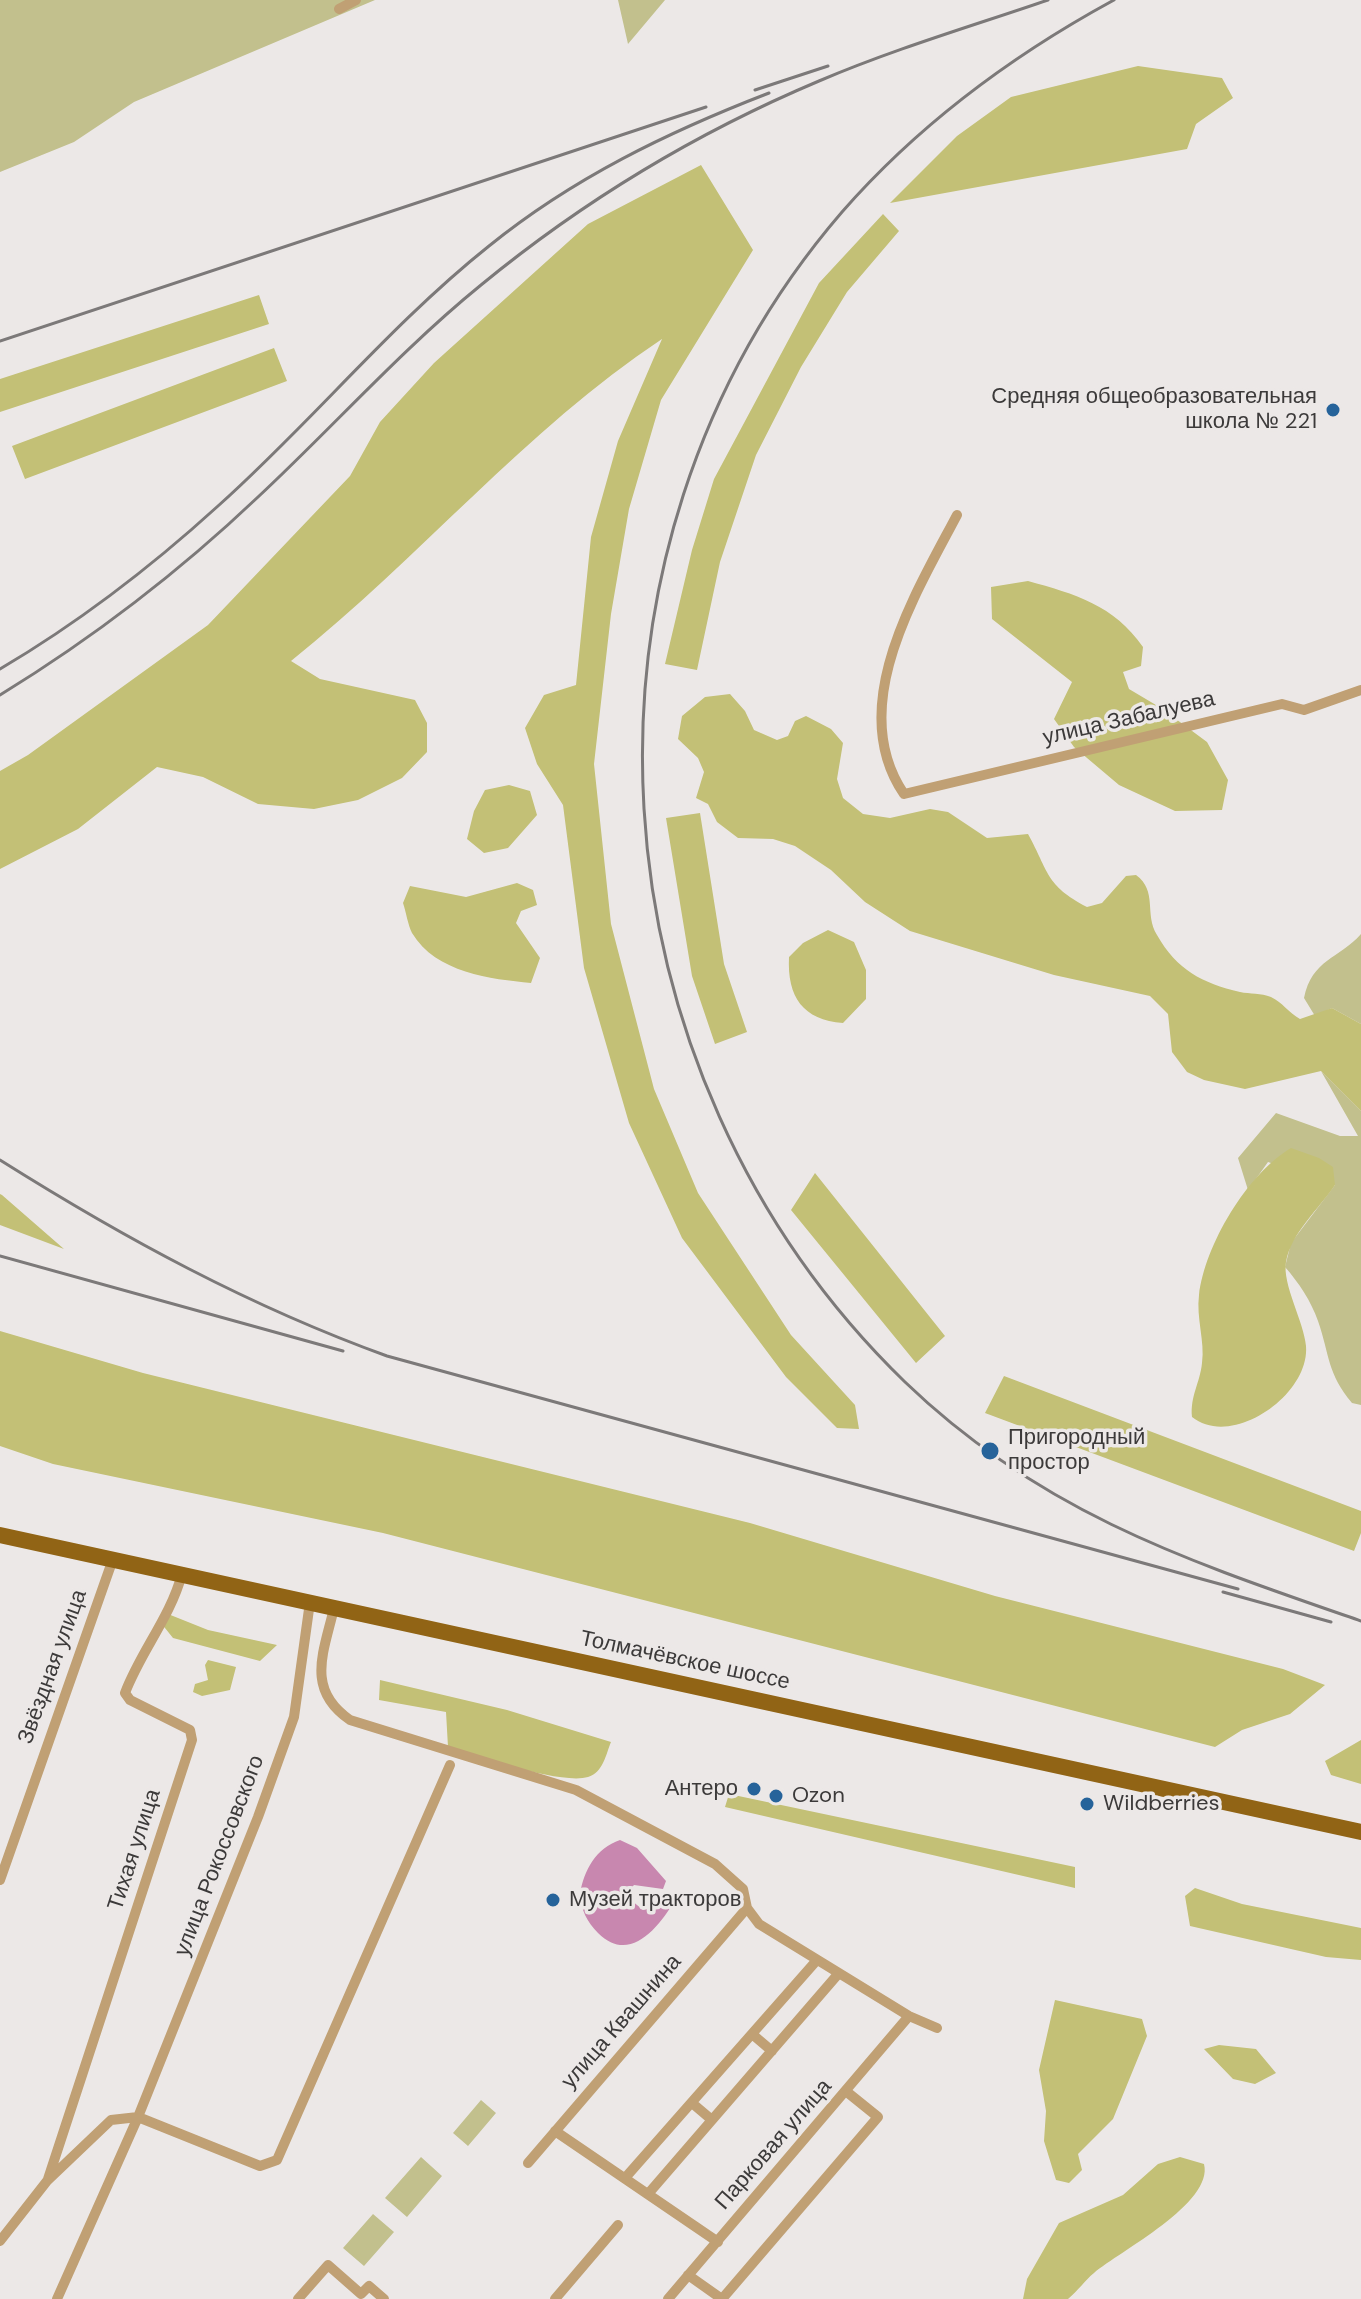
<!DOCTYPE html>
<html>
<head>
<meta charset="utf-8">
<style>
  body { margin:0 }
  canvas { display:block; background:#ece8e7 }
</style>
</head>
<body>
<canvas width="1361" height="2299"></canvas>
<script>
const c = document.querySelector('canvas').getContext('2d');
c.lineJoin = 'round';
function fill(path, color) { c.fillStyle = color; c.fill(path, 'evenodd'); }
function strokePath(path, color, width, dash) { c.strokeStyle = color; c.lineWidth = width; c.lineCap = dash ? 'butt' : 'round'; c.setLineDash(dash || []); c.stroke(path); }
function write(font, color, halo, rows, align = 'center') {
  c.font = font + ' "DM Sans",sans-serif'; c.lineWidth = 7; c.setLineDash([]); c.textBaseline = 'middle'; c.strokeStyle = halo; c.fillStyle = color; for (const [text, x, y, turn = 0] of rows) {
    c.save(); c.translate(x, y); c.rotate((+turn || 0) * Math.PI / 180); c.textAlign = isNaN(turn) ? turn : align; if (halo) c.strokeText(text, 0, 0); c.fillText(text, 0, 0); c.restore();
  }
}
fill(new Path2D(`
  M0,0h375l-241,102 -60,40 -74,30z
  M618,0h47l-37,44z
  M1361,934v90l-29,-16 -17,8 -11,-18c8,-39 35,-39 57,-64z
  M1321,1071l40,40v294l-9,-2c-25,-30 -22,-47 -34,-82 -7,-20 -19,-38 -33,-54l6,-24 44,-58 -67,-23 -20,28 -10,-32 38,-45 64,23h18z
  M481,2100l15,13 -28,33 -15,-13z
  M421,2157l21,19 -35,41 -22,-19z
  M373,2214l21,18 -30,34 -21,-18z`), '#c2c08d');
fill(new Path2D(`
  M1138,66l84,12 11,20 -37,26 -9,25 -297,54 67,-67 54,-39z
  M701,165l52,85 -92,150 -32,109 -18,105 -17,150 17,160 43,165 44,104 93,142 64,70 4,24 -22,-1 -51,-51 -104,-139 -53,-115 -45,-155 -21,-163 -26,-41 -12,-36 19,-33 32,-10 15,-148 27,-96 44,-102c-137,91 -243,220 -371,322l29,18 95,21 12,23v29l-25,26 -44,22 -44,9 -56,-5 -55,-27 -46,-10 -79,62 -78,40v-98l28,-16 180,-130 142,-149 30,-54 54,-59 154,-139z
  M883,214l16,17 -52,61 -46,75 -45,88 -36,107 -23,108 -32,-6 27,-114 22,-71 105,-196z
  M259,295l10,29 -269,88v-33z
  M274,348l13,33 -262,98 -13,-33z
  M1028,581c47,13 86,24 115,66l-2,19 -18,6 6,17 32,19 46,34 21,38 -6,30 -47,1 -56,-26 -45,-38 -20,-28 18,-37 -80,-63 -1,-32z
  M730,694l15,17 9,19 23,10 11,-4 7,-15 11,-5 25,13 12,14 -6,36 6,19 20,16 27,4 40,-9 18,3 39,26 41,-4c21,38 17,51 59,73l15,-4 24,-27 10,-1c22,16 8,39 21,60 20,35 45,48 83,57 10,2 21,1 31,5 11,5 18,16 29,22l32,-11 29,16v87l-40,-40 -76,18 -41,-9 -17,-8 -15,-20 -4,-38 -18,-18 -96,-21 -144,-44 -45,-29 -34,-32 -36,-24 -22,-7 -35,-1 -21,-16 -9,-18 -12,-6 8,-26 -6,-14 -20,-19 4,-23 23,-19z
  M509,785l21,6 7,24 -29,33 -24,5 -17,-14 7,-28 11,-21z
  M700,813l24,151 23,68 -32,12 -23,-68 -26,-158z
  M517,883l16,7 4,15 -16,6 -5,12 24,35 -9,25c-40,-4 -95,-10 -119,-50 -4,-8 -6,-21 -9,-30l7,-17 56,11z
  M828,930l26,12 12,28v29l-23,24c-40,-3 -56,-26 -54,-66l14,-14z
  M1291,1148l28,10 14,9 2,18c-16,24 -44,48 -49,77 -4,22 18,60 20,84 4,49 -74,103 -114,71 -2,-21 8,-34 10,-54 3,-22 -6,-45 -3,-68 6,-50 48,-121 92,-147z
  M815,1173l130,163 -29,27 -125,-153z
  M0,1194l2,1 62,54 -64,-24z
  M0,1331l143,42 607,150 245,73 288,73 42,16 -35,29 -48,16 -27,17 -832,-214 -330,-69 -53,-18z
  M1004,1376l357,135v22l-7,18 -369,-138z
  M168,1614l40,16 69,15 -17,16 -87,-23 -12,-15z
  M208,1660l28,7 -6,23 -28,6 -9,-4 2,-8 13,-4 -3,-15z
  M380,1680l127,30 104,32c-5,12 -8,31 -23,35 -27,8 -111,-21 -140,-30l-2,-35 -67,-12z
  M1361,1740v44l-30,-9 -6,-14z
  M729,1794l346,73v21l-350,-81z
  M1195,1888l47,16 119,24v32l-35,-3 -136,-31 -5,-30z
  M1055,2000l87,19 5,17 -34,83 -35,35 4,16 -13,13 -13,-3 -12,-39 2,-30 -7,-41z
  M1219,2045l37,4 20,24 -21,11 -22,-5 -29,-30z
  M1180,2157l24,7c10,39 -84,87 -110,109 -9,7 -16,18 -26,26h-45l4,-20 32,-56 64,-28 35,-31z`), '#c3c076');
fill(new Path2D(`
  M620,1840l17,8 29,33 -3,8 -29,-4 -9,10 18,15 32,-10c-17,29 -46,64 -77,33 -11,-11 -17,-23 -18,-39 4,-24 16,-46 40,-54z`), '#c887af');
strokePath(new Path2D(`
  M339,9l17,-9
  M957,515c-42,80 -112,192 -53,279l378,-90 22,6 57,-20
  M334,1608c-10,44 -29,81 16,112l226,70 139,74 28,25 4,19 12,16 150,92 28,12
  M0,1880l113,-321
  M752,2034l20,17
  M692,2103l20,17
  M555,2131l163,111
  M528,2163l219,-255
  M625,2178l192,-218
  M48,2179l144,-439 -2,-10 -60,-30 -5,-7c16,-42 45,-75 57,-119
  M648,2194l191,-221
  M0,2241l47,-60 64,-61 27,-3 122,49 17,-6 173,-395
  M688,2275l34,24 156,-182 -31,-25
  M57,2299l81,-182 120,-300 36,-100 16,-115
  M298,2299l30,-34 33,29 8,-8 15,13
  M555,2299l63,-74
  M668,2299l241,-283`), '#c0a074', 10);
strokePath(new Path2D(`
  M0,1535l1361,297`), '#916415', 16);
strokePath(new Path2D(`
  M1114,0c-103,56 -194,123 -272,212 -293,340 -256,861 63,1170 136,131 283,179 456,239
  M755,90l73,-24
  M0,341l706,-234
  M0,669c78,-46 151,-102 218,-163 93,-83 173,-182 271,-260 84,-68 179,-114 280,-153
  M0,695c93,-57 179,-123 258,-198 75,-70 143,-147 223,-212 101,-83 217,-153 338,-204 75,-32 153,-55 229,-81
  M0,1160c124,78 249,146 387,196l851,233
  M0,1256l343,95
  M1223,1592l108,30`), '#7c7979', 3);
for (const [x, y, r, color] of [
  [1333,410,8,"#26639a"],
  [990,1451,10,"#26639a"],
  [754,1789,8,"#26639a"],
  [776,1796,8,"#26639a"],
  [1087,1804,8,"#26639a"],
  [553,1900,8,"#26639a"]
]) { const dot = new Path2D(); dot.arc(x, y, r, 0, 2 * Math.PI); c.fillStyle = color; c.fill(dot); strokePath(dot, '#ece8e7', 3); }
write('22px', '#3c3a3a', '#ece8e7', [
  ["Средняя общеобразовательная",1317,397,"right"],
  ["школа № 221",1317,422,"right"],
  ["Пригородный",1008,1438],
  ["простор",1008,1463],
  ["Антеро",738,1789,"right"],
  ["Ozon",792,1796],
  ["Wildberries",1103,1804],
  ["Музей тракторов",569,1900]
], 'left');
write('22px', '#3c3a3a', '#ece8e7', [
  ["улица Забалуева",1129,719,-13],
  ["Толмачёвское шоссе",685,1661,12],
  ["Звёздная улица",53,1667,-70],
  ["Тихая улица",135,1850,-72],
  ["улица Рокоссовского",220,1856,-69],
  ["улица Квашнина",622,2022,-49],
  ["Парковая улица",774,2145,-49]
]);
</script>
</body>
</html>
